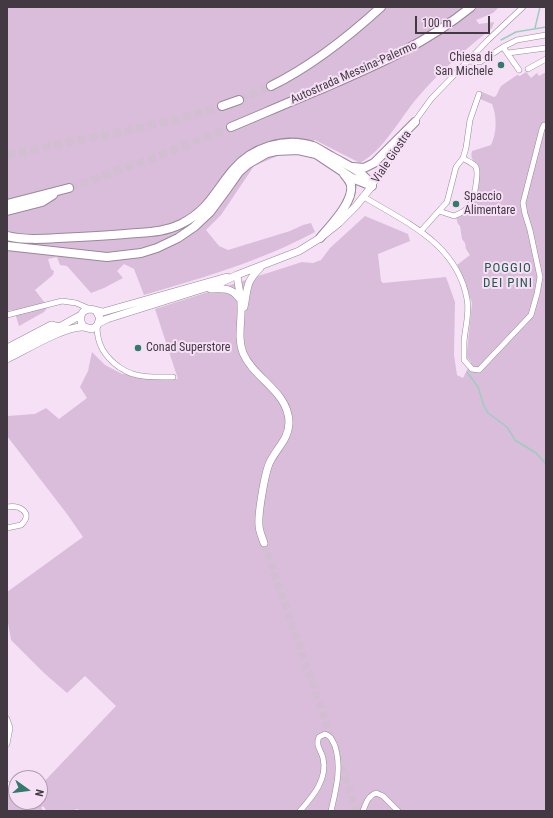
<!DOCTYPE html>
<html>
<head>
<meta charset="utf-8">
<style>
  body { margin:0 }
  #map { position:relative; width:553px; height:818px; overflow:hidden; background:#f6e0f6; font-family:"Roboto Condensed",sans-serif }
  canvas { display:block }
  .frame { position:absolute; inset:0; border:8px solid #423942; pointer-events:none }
  .north { position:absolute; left:8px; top:770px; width:40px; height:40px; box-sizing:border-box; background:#f6e0f6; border:1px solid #ae9dae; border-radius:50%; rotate:104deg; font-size:11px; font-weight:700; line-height:16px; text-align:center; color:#423942 }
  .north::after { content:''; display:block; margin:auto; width:14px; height:18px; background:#35796b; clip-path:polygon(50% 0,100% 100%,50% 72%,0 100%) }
  .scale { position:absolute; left:415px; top:16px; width:75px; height:18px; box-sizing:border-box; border:2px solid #423942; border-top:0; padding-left:5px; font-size:12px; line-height:14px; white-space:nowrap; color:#423942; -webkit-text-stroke:3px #f6e0f6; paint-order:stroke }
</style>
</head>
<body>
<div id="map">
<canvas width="553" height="818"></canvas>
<div class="frame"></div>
<div class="north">N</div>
<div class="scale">100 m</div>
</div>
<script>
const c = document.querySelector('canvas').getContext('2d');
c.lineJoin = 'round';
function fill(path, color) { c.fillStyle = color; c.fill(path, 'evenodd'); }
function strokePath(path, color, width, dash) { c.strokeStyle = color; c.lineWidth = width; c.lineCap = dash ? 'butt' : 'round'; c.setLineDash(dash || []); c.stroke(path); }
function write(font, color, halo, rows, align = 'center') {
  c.font = font + ' "Roboto Condensed",sans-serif'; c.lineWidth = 4; c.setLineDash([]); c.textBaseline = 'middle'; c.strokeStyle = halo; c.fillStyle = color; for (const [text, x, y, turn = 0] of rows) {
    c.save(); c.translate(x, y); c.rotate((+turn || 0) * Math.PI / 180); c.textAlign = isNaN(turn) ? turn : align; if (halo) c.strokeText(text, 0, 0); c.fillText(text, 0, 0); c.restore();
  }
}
fill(new Path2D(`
  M7,7h492l-6,6 -17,7 3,4 15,-2 -2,6c-26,21 -52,43 -74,69 -18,21 -34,53 -58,66l-45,-23 -61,26 -33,49 -15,15 13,16 9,4 62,-19 13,-6 8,-2 4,9c-54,29 -113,46 -171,63l-10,-26 -10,-5 -7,7 6,7 -19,10 -13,5 -24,-27 -7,-1 -3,-8 -9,2 3,10 3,2 -1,4 -18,15 13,17 -4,5 -25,14 -5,-16 -7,1z
  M526,72l5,6 6,-5 2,3 7,-4v739h-463l-7,-2 -1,2 -29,-1 -3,-4 -2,2 3,3h-6l1,-2 -2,2h-30v-20l9,-1v12h24v-16l76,-80 -31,-30 -18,17 -23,-20 -33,-33 -4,-23v-25l76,-55 -16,-23 -60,-78v-20l28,-2 11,-6 13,11 28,-21 -7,-11 8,-16 4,-19 13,13 17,9 56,5 -23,-70 147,-47 11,1 8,-3 9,-12 35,-32 43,18 2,7 -32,13 3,27 2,2 63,-6 9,25 -1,53 3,20 6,3 8,-16 -4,-4v-8l5,-47 -15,-38 13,-10 -4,-6 -1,-6 -3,-4 -2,-13 -2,-2 -2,-7 15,-10 6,-41c-4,-5 -7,-9 -5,-15l19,-6c6,-12 6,-29 1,-41l-12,-5 2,-7 12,5 2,-1 5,-10 16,-11 3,1z`), '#dabdda');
strokePath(new Path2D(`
  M535,28l5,-21
  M501,40l15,-8 30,-5
  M467,372l11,15 6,19 4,7 19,14 8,13 21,13 10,11`), '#9dcdc1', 1.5);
strokePath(new Path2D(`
  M264,543l69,200
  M338,756l19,55`), '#d2bfd2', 7, [7, 3.5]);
strokePath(new Path2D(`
  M239,100l32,-14
  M7,155l138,-28 37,-9 40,-12
  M69,188l80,-28 82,-33`), '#d2bfd2', 8, [8, 4]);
const minor = new Path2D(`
  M503,47l14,-7 29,-5
  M508,53l38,-5
  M469,61l11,1 23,-15 16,23
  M528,69l18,-10
  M413,124l18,-25 57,-59 35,-33
  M372,186l35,-52
  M364,197c43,26 93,47 103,102 3,15 -2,28 -3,43 0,6 0,12 0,18l8,9 7,1 52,-55 6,-21 3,-17 -10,-47 -5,-16 -2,-11 19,-74 2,-4 2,1
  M439,211l15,5c5,-2 13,-6 16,-11 4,-6 9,-30 6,-38 -3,-4 -9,-6 -13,-9
  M421,231l26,-29 9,-35 7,-9 3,-10 4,-28 9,-26
  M7,315l55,-14 14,2 14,6
  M97,326c0,18 7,30 22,41 5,3 9,6 14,7 12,4 27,3 40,3
  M7,347l44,-23 9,2
  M7,507c13,-2 27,6 14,18l-14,3
  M7,719l3,9 -3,16
  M7,784l9,5
  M300,811c13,-15 28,-32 23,-53 -2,-8 -8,-13 -4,-21l6,-3c6,2 7,6 10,12 7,22 1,43 -4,65
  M363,811c3,-8 5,-15 13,-18l7,3 15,15`);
const major = new Path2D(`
  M237,275c1,10 4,20 4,30 1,16 -4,33 2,48 11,26 45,38 46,69 0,16 -11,25 -18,38 -6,9 -13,54 -12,65 0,6 3,12 5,18
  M211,289c12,-1 21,-1 28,9
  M244,307c4,-19 1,-24 16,-39
  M96,311l4,7 -3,8 -5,3 -8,-2c-5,-6 -5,-17 6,-18 4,0 8,3 13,3l124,-35
  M99,323l8,-4 111,-35 19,-9 62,-24 21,-13 19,-15 17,-17 16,-20
  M7,353l33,-19 21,-8 20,-11
  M7,359c17,-8 59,-34 77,-32`);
const highway = new Path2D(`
  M271,86c41,-20 76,-48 110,-79
  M222,106l17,-6
  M231,127c31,-13 63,-27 95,-40 53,-23 99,-43 145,-80
  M353,167l11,1 10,-5 41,-41
  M7,204l62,-16
  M7,211l35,-9 11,-7
  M7,236c17,4 34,3 51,2 23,-1 45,-2 67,-4 20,-2 38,-1 56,-10 28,-14 34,-33 52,-54 19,-23 52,-33 80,-24 7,3 12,7 18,10 15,9 32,15 41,30
  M320,238c10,-12 34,-36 31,-53 -1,-4 -4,-7 -7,-11
  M7,246l100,11 34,-4 16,-5 21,-10 16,-11 16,-15 17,-23 12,-17 9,-8 19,-11 9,-2 22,-1 18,4 36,24 20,8`);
strokePath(minor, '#9a879a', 6);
strokePath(major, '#9a879a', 8);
strokePath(highway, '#9a879a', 10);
strokePath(minor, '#fff', 5);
strokePath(major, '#fff', 7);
strokePath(highway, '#fff', 8);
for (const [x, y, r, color] of [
  [501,65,4,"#35796b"],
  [456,204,4,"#35796b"],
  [138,348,4,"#35796b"]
]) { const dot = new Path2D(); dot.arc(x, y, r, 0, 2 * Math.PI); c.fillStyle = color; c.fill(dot); strokePath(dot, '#f6e0f6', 1.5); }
write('12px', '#423942', '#f6e0f6', [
  ["Chiesa di",493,58,"right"],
  ["San Michele",493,72,"right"],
  ["Spaccio",464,197],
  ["Alimentare",464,211],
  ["Conad Superstore",146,348]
], 'left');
write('12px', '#423942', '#f6e0f6', [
  ["Autostrada Messina-Palermo",354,73,-24],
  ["Viale Giostra",392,157,-56]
]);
c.letterSpacing = '1px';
write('13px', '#24594f', '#f6e0f6', [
  ["POGGIO",508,269],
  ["DEI PINI",508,284]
]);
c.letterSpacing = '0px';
</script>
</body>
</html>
